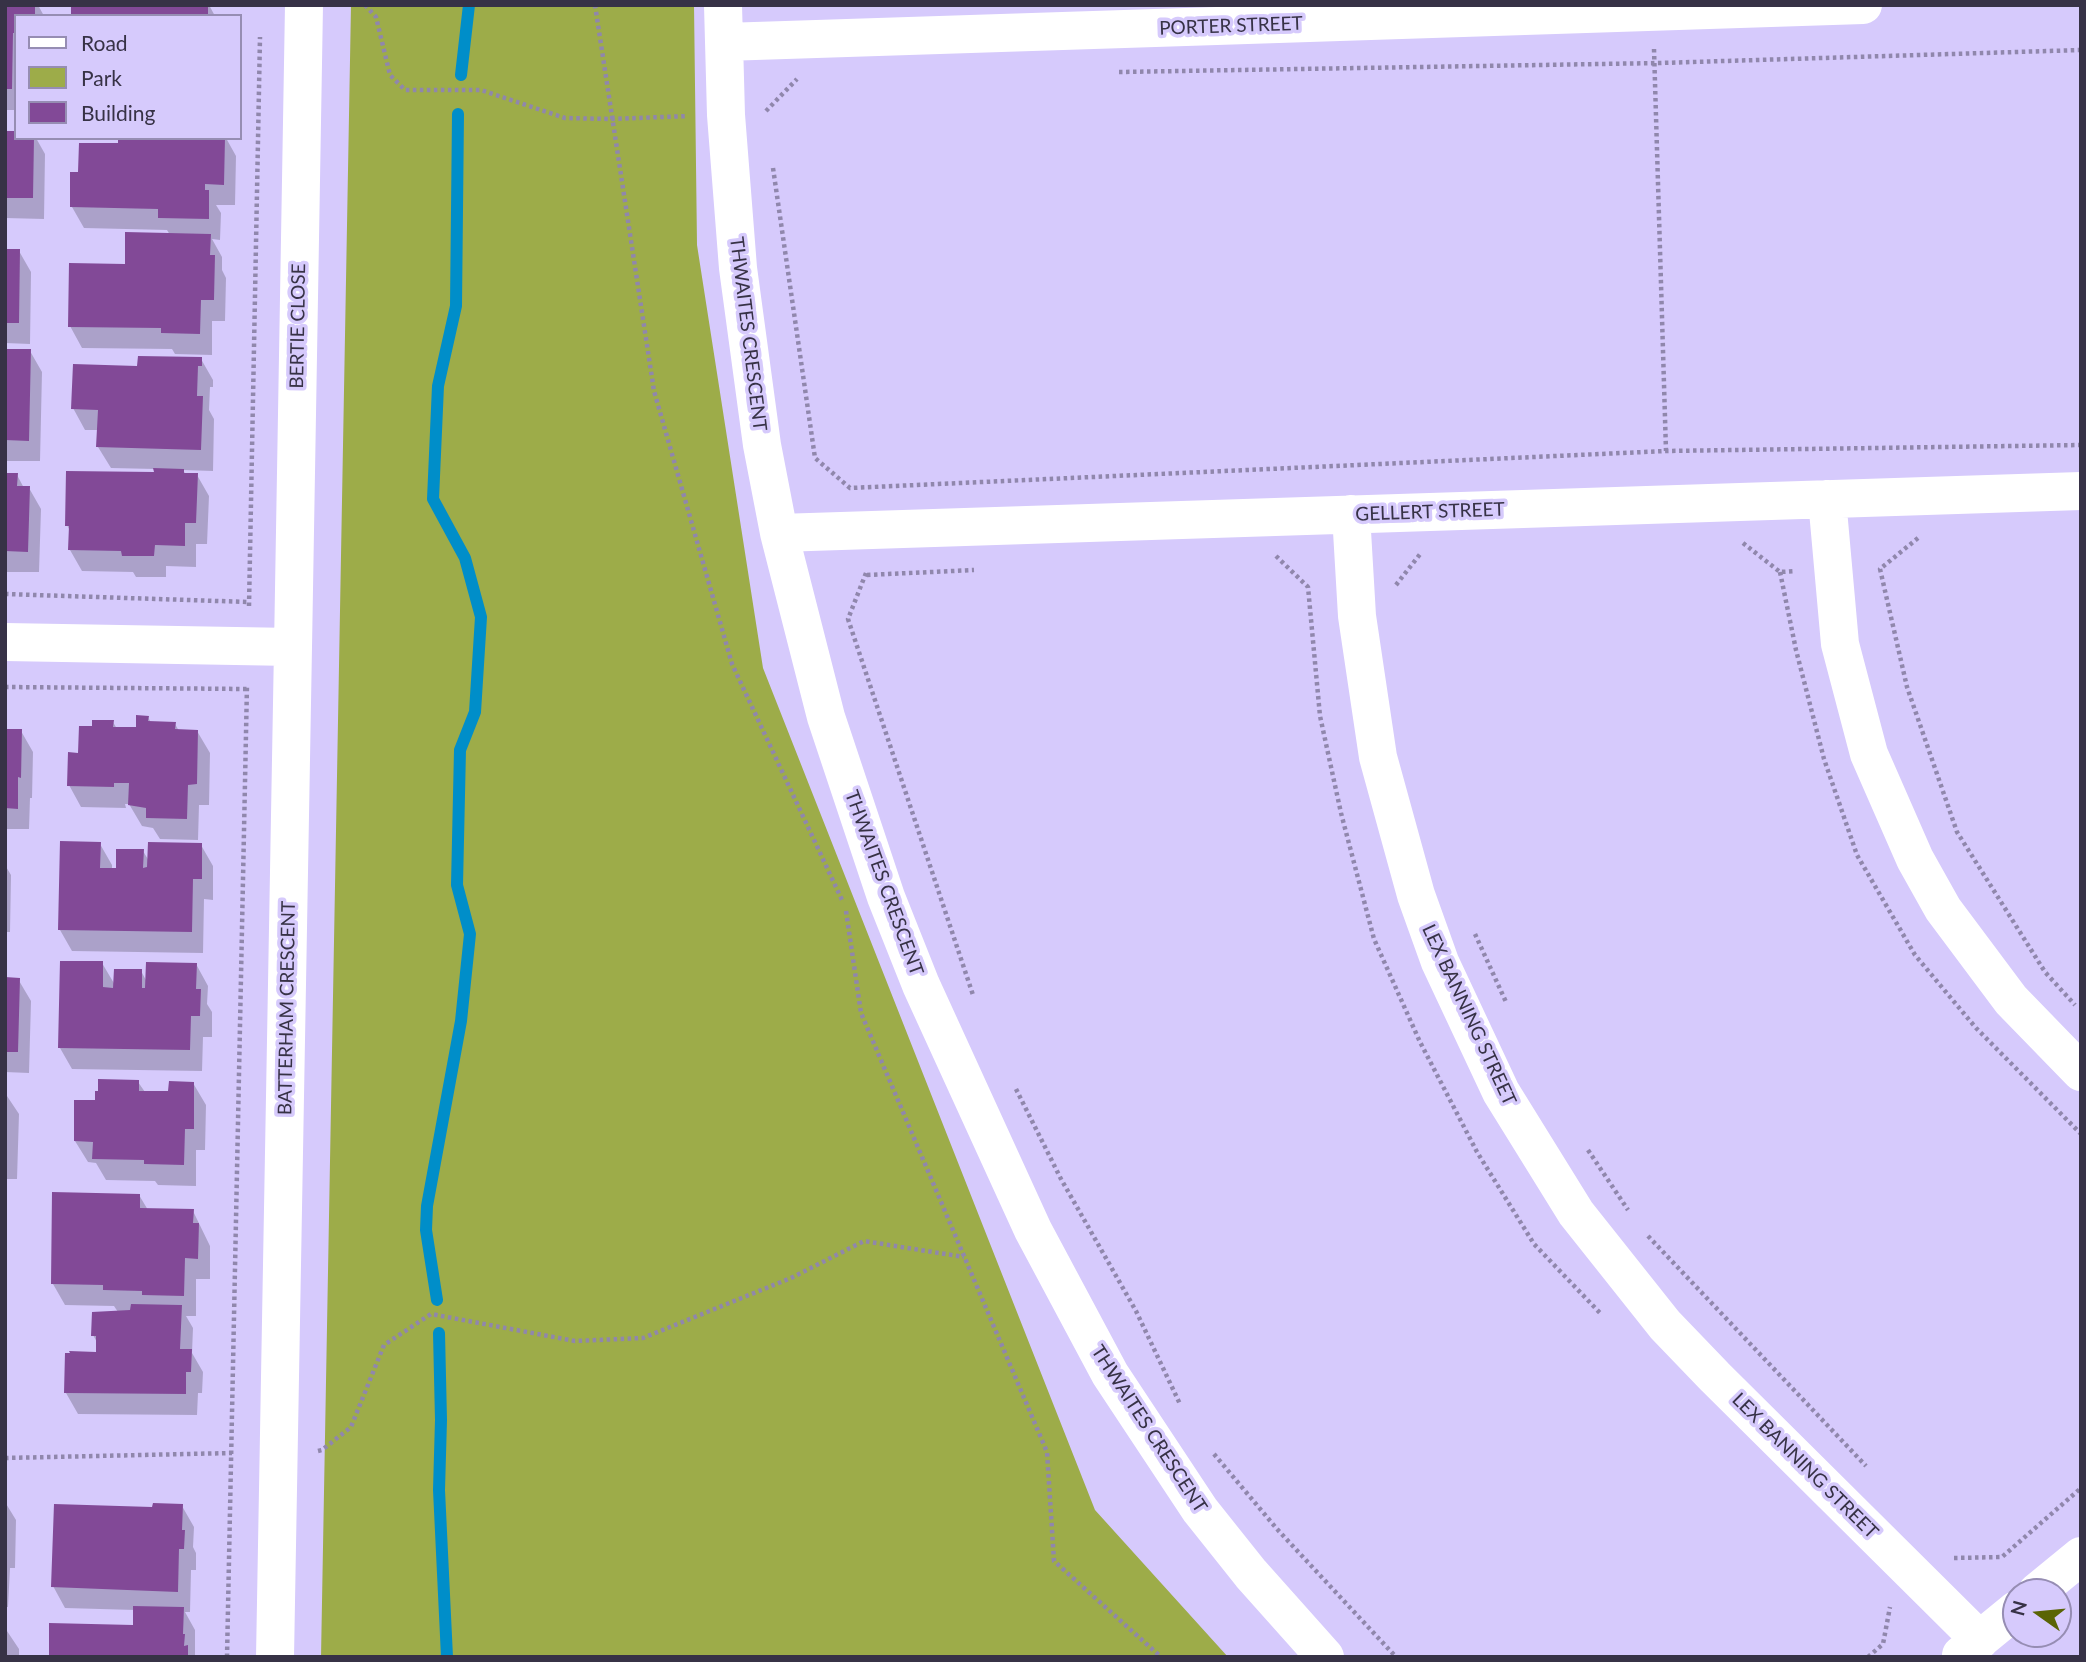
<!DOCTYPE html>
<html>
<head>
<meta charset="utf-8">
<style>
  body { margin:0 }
  #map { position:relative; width:2086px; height:1662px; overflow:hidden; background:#d6cafc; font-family:Lato,sans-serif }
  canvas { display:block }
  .frame { position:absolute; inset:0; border:7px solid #373246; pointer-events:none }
  .legend { position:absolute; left:14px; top:14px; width:228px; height:126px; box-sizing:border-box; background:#d6cafc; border:2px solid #968db3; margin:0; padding:9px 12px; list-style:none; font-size:21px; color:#373246 }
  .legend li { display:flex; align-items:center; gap:14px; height:35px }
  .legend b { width:35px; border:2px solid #968db3 }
  .north { position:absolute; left:2002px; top:1578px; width:70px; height:70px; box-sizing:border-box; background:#d6cafc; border:2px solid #968db3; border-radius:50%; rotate:285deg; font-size:19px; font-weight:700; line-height:28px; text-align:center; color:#373246 }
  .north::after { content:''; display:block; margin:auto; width:24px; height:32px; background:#5a6405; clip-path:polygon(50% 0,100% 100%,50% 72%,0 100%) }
</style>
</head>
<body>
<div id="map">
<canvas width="2086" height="1662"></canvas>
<div class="frame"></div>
<ul class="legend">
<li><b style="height:9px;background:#fff"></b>Road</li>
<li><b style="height:19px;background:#9dac49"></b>Park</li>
<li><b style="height:19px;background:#824997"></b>Building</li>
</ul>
<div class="north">N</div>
</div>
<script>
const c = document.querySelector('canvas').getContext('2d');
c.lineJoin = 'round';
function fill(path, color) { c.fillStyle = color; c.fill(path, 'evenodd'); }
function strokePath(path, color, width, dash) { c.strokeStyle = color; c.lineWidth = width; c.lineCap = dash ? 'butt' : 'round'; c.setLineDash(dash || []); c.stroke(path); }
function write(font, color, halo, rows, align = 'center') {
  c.font = font + ' Lato,sans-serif'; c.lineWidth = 7; c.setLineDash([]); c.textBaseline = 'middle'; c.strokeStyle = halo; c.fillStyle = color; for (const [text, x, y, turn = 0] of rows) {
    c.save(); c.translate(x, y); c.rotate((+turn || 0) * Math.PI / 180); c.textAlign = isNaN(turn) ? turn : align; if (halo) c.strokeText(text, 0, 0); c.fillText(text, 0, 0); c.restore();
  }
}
fill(new Path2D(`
  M351,5h343l3,240 66,423 332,842 133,147h-907z`), '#9dac49');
fill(new Path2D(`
  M5,5h33l6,11h-28v94h-11z
  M73,5h136l6,11h-142z
  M5,133l11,5h20l9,16 -1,65 -39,-1z
  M120,138h106l10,18 -1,49h-19l5,8 -1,27 -8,-1 10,18v13l4,8 -1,43h-13v34l-37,-1 -3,-5 -90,-1 -12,-22 57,-60 43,-31 -3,-5 -83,-2 -12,-21 8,-33 40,-29z
  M5,251h14l12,21 -1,72 -25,-1z
  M5,350l25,1 12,21 -2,89h-35z
  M201,359l12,21v7h-3l-1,23 5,9 -1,52 -30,-1 3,5h11l12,21 -2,48h-11v23l-30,-1v11h-30l-3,-5 -51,-1 -12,-21v-19l-3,-6 88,-51v-5l-44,-1 -13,-21 1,-17h-14l-12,-22 66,-41z
  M5,474l12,1 7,13h5l12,21 -2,63h-34z
  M148,717l3,6 24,1 4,7h18l13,22 -1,52h-10l-1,35 -38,-1 -7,-11 -11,-2 -13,-22h-4l1,4 -45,-1 -12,-22 24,-57 20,-6 4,7h21z
  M5,731h16l12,21 -1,46h-2l-1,31h-24z
  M100,844l12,21v5h6l25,-19 6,10 52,-16 12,21v34l-9,-1 -1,54 -131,-2 -12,-21z
  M5,865l6,10 -1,57h-5z
  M102,963l13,22 26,-14 6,11 49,-18 12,22 -1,18 5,8v25h-9l-1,34 -130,-2 -12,-21z
  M5,979h13l13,22 -2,72 -24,-1z
  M138,1082l7,10 25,1 23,-10 13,22 -1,45h-9v36l-38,-1 -3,-4 -49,-1 -10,-17 -8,-1 -13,-21 22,-39z
  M5,1093l14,21 -2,65h-12z
  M139,1195l9,15 45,1 17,35v33h-14v37h-10l7,12 -1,25 11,19 -1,21h-4l-1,22 -119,-1 -12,-21 32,-39v-10l-5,-9 25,-23 -4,-6 -49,-1 -12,-21z
  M5,1502l11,18 -1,48h-5l-2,39h-3z
  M182,1506l12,21 -1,20 3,6v17h-5l-1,42h-5l10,18v27h-145l85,-30v-17l-70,-2 -12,-22 101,-78z
  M5,1628l14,21v8h-14z`), '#0003');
strokePath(new Path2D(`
  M461,75l8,-70
  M437,1300l-11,-70 1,-24 34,-185 9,-87 -13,-49 3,-135 15,-38 6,-95 -16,-59 -32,-59 5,-113 18,-80 2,-192
  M439,1333l2,87 -2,70 8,167`), '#008ec9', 12);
fill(new Path2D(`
  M5,5h30v11h-19v17h-3l-1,56h-7z
  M71,5h137v11h-137z
  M5,131h11v7h18l-1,60h-28z
  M118,138h107l-1,47 -19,-1v6h4v29l-51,-1v-9l-88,-2v-35h8l1,-29h39z
  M125,232l86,2 -1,21h5l-1,45h-13l-1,34 -39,-1v-5l-93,-1 1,-64 56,1z
  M5,249h15l-1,74h-14z
  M5,349h26l-2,92 -24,-1z
  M138,356l64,1v9h-4l-1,30h6l-2,54 -105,-3 2,-37 -27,-1 2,-45 64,2z
  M153,468l31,1v4h14l-2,50h-11v23l-30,-1 -1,11h-32l-1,-5 -53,-1 1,-24h-4l1,-55 88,1z
  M5,473h13l-1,13h13l-2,66 -23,-1z
  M136,715l13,1 -1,5 28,1 -1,7 23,1 -1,54 -9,1 -1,34 -41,-1v-10l-18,-3 1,-22h-15v4l-47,-1 1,-34 10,1 1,-27h13v-6h22l-1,7h23z
  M5,729h17l-1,49 -3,-1v32l-13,-1z
  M60,841l41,1 -1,26h16v-19h28l-1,19 4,-1 1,-25 54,1v36h-9l-1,53 -134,-2z
  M60,961h43v26l10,1 1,-19h28v19h3l1,-26 51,1 -1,26h5l-1,27h-9l-1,34 -132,-2z
  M5,977l15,1 -2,74h-13z
  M98,1079l41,1v11h29l1,-10 25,1v47h-9l-1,36 -40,-1v-4l-52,-1 1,-17 -19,-1v-41h21v-9h3z
  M52,1192l88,2v14l54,1 -1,14h6l-1,36 -13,-1 -1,38 -42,-1v-4l-39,-1v-5l-52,-1z
  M131,1304l51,1 -2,44h12l-1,23h-5v22l-122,-1 1,-40h5l-1,-2 27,1v-16h-5l1,-24 38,-2z
  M153,1503l30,1 -1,26h3l-1,19h-5l-1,43 -127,-5 3,-83 98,3z
  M133,1606l51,1 -1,27h2l-1,12 4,-1v12h-139v-34l84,2z`), '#824997');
strokePath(new Path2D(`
  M365,5l11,12 14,58 15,15h76l84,28 46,1 77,-3
  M595,5l59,386 78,273 110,236
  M1654,49l12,402
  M1119,72l541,-9 421,-13
  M766,111l31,-32
  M773,168l42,290 35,30 816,-37 415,-6
  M1918,538l-38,31 27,118 50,145 88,140 30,33
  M1743,543l37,29 15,-1
  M1276,556l32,31 12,129 21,97 33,126 46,103 57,110 57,92 67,70
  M1780,572l16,78 28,109 33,96 58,100 61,73 105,106
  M866,573l-18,46 125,376
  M867,575l107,-5
  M1396,585l25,-32
  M5,594l244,8
  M249,606l11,-569
  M5,687l242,2
  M846,911l15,102 186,439 7,109 107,96
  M1475,934l31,68
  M1016,1089l45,90 75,132 44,93
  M1588,1150l40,60
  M1648,1236l218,230
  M318,1451l4,-1 29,-23 33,-82 47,-31 144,27 68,-3 148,-60 73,-37 100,16
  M1214,1454l63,75 119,128
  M5,1458l227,-5
  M1954,1558l48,-1 79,-69
  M227,1657l20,-972
  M1868,1657l15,-13 7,-37`), '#9087ac', 4.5, [3.5, 3.5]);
strokePath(new Path2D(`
  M723,5l3,110 12,153 24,177 17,88 47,184 60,180 35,88 112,245 77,144 90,136 51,64 74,83
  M724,42l1139,-37
  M1827,499l13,145 29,110 46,105 28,50 68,91 70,72
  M1351,514l6,102 21,141 38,138 24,67 61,130 75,121 89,112 50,52 265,263
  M779,533l1302,-42
  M5,642l288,5 -18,1010
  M293,647l11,-642
  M2037,1592l44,-36
  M1961,1655l55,-45`), '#fff', 38);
write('19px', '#373246', '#d6cafc', [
  ["PORTER STREET",1231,26,-2],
  ["BERTIE CLOSE",298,326,-89],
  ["THWAITES CRESCENT",748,334,83],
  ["GELLERT STREET",1430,512,-2],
  ["THWAITES CRESCENT",884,883,70],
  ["BATTERHAM CRESCENT",287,1008,-89],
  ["LEX BANNING STREET",1469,1015,65],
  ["THWAITES CRESCENT",1149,1429,57],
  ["LEX BANNING STREET",1805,1466,45]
]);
</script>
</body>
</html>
